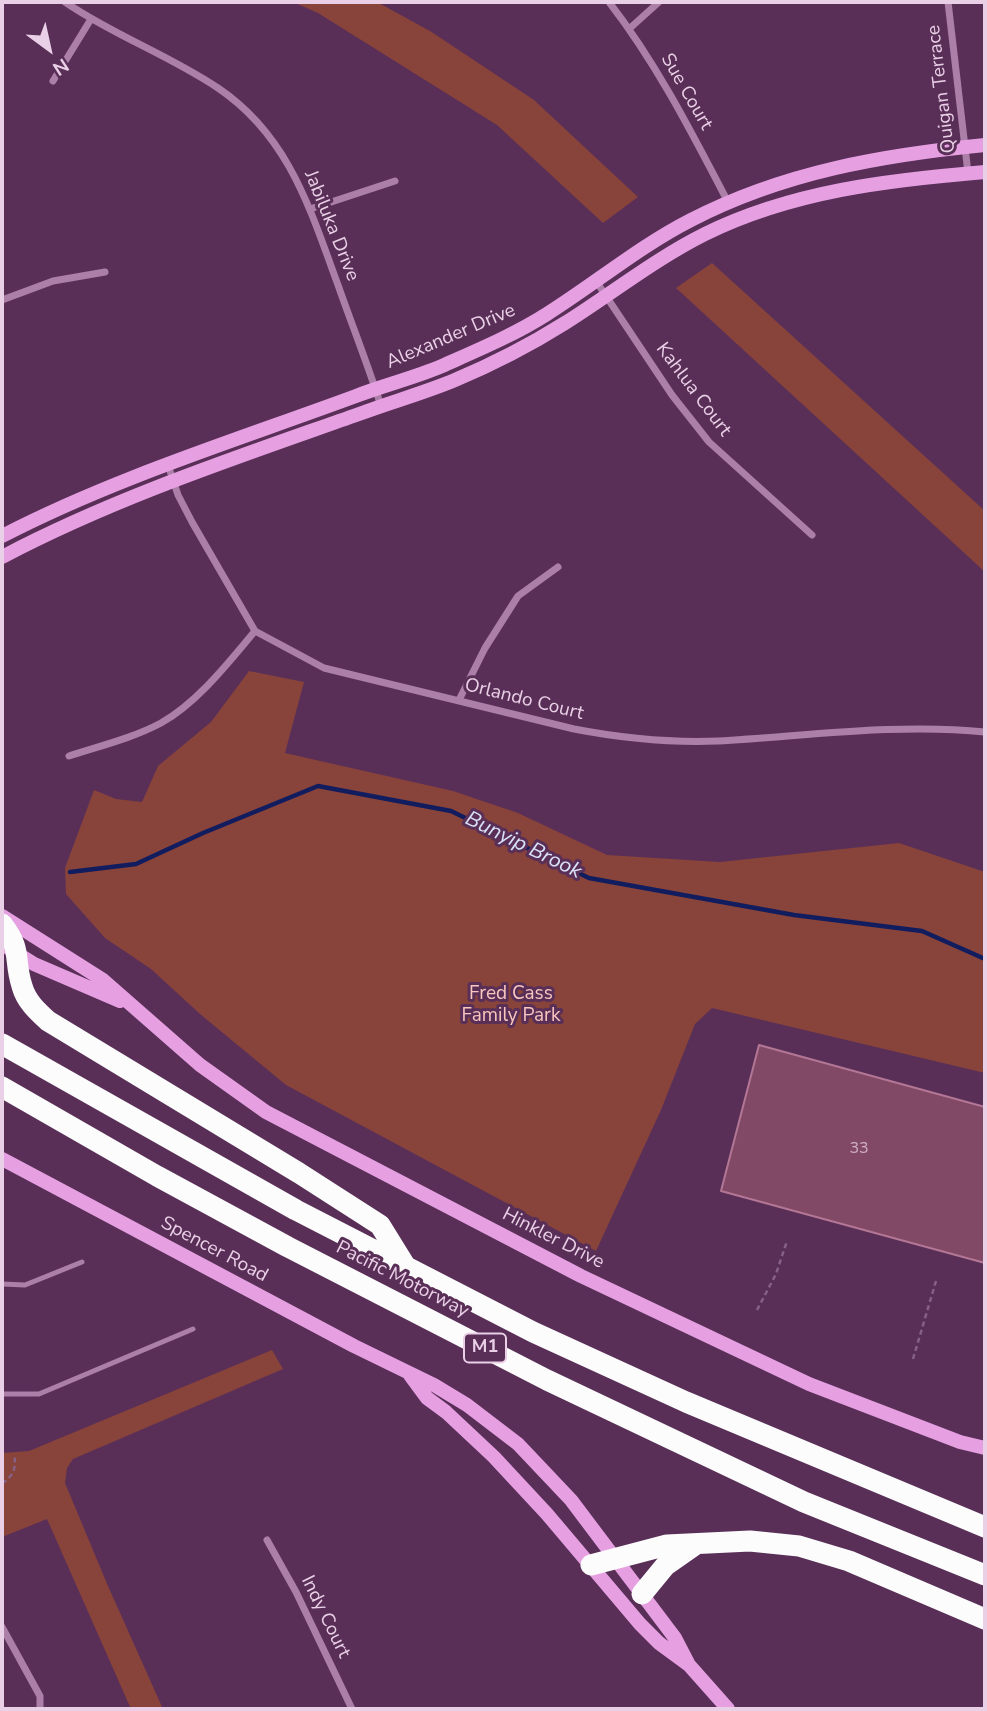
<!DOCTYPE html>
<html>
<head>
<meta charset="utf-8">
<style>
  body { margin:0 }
  #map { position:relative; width:987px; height:1711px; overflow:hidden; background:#592f58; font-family:"Nunito Sans",sans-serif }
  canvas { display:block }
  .frame { position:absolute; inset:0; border:4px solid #ead0e7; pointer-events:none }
  .north { position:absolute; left:14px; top:14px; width:70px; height:70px; -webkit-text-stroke:5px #592f58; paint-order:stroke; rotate:147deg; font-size:19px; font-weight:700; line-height:28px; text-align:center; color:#ead0e7 }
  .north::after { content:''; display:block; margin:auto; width:24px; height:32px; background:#ead0e7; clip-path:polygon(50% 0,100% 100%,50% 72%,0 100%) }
</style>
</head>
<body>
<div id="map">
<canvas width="987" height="1711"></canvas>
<div class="frame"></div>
<div class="north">N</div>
</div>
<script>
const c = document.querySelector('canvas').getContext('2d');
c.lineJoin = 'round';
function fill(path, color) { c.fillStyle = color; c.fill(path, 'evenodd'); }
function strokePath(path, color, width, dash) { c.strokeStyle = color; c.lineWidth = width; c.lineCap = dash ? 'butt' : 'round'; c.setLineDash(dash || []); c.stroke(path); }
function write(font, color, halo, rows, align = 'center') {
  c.font = font + ' "Nunito Sans",sans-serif'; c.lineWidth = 6; c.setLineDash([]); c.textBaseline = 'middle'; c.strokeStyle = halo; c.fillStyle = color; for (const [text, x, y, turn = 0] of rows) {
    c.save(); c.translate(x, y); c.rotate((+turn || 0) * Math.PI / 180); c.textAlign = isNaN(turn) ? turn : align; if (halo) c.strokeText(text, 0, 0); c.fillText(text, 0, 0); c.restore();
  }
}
fill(new Path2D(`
  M293,2h84l53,29 104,69 104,97 -35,26 -106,-98 -179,-112z
  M712,263l273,248v61l-309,-284z
  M249,671l55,11 -19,71 168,38 65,22 89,42 113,7 179,-19 86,29v201l-273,-65 -17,16 -34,86 -65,141 -310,-166 -86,-71 -49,-45 -46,-31 -39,-44 -1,-26 29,-78 22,9 26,3 16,-36 53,-44z
  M272,1350l11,19 -210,90 -6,9 -2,15 43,103 55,123h-32l-84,-190 -45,18v-84l27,-2z`), '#88433b');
strokePath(new Path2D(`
  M70,872l66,-8 67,-31 115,-47 133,25 138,67 205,37 128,16 63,28`), '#111d5e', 4.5);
const building = new Path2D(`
  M759,1045l226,62v156l-264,-72z`);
fill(building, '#814966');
strokePath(building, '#b37795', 2);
strokePath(new Path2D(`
  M757,1310l19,-36 11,-33
  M913,1359l23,-78
  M2,1483c11,-6 15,-16 12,-28`), '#866185', 2.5, [5, 3.5]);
strokePath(new Path2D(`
  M2,1284l23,1 57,-23
  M2,1394h37l154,-65`), '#ab7fa8', 5);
strokePath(new Path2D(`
  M65,2c48,33 104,53 153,86 71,48 92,121 120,197 14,40 30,80 43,121
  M609,2c48,62 83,131 119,200
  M948,2l20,171
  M629,29l30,-27
  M53,81l38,-62
  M310,209l85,-28
  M596,281l76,114 37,47 103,93
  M2,300l51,-19 52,-9
  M168,465l10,30 14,27 63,109 69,37 250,61c47,9 95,14 144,12 88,-5 180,-18 267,-9
  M459,700l26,-52 33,-52 40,-29
  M69,756c31,-10 64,-18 92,-33 37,-21 67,-60 94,-92
  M267,1540l29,52 56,117
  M2,1627l38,69v13`), '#ab7fa8', 7);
strokePath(new Path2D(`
  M2,536c112,-58 235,-96 354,-140 28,-11 58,-18 86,-30 36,-16 72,-31 105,-52 49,-31 93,-68 144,-94 93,-48 192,-65 294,-75
  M2,557c114,-60 236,-100 357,-143 32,-12 65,-21 96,-34 38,-16 75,-35 110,-57 46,-29 90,-64 140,-89 87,-43 184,-54 280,-62
  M2,916l101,64 97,85 66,47 315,164 228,108 151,58 25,6
  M2,944l32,20 86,37
  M2,1159l352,187 80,39 33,20 51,39 53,56 104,138 14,27
  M410,1375l17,23 19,14 48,45 53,57 93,110 19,19 30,22 39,44`), '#e6a0e2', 14);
strokePath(new Path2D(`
  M2,924c21,27 11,34 20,62 4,15 15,25 26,35l251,152 81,52 26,42
  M2,1044l294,166 237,122 153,70 299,125
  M2,1087l155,89 131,71 259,133 257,122 181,73
  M591,1565l76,-20 83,-4 49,5 50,15 136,58
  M642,1594l23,-28 30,-21`), '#fcfcfc', 21);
write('16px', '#d0aec7', null, [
  ["33",859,1149]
]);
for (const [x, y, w] of [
  [485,1348,42]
]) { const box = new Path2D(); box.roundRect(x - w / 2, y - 14.5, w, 29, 5); c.fillStyle = '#592f58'; c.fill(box); strokePath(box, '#ead0e7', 2); }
write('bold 18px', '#ead0e7', null, [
  ["M1",485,1348]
]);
write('19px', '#ead0e7', '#592f58', [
  ["Quigan Terrace",942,89,-97],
  ["Sue Court",686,92,60],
  ["Jabiluka Drive",331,226,68],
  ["Alexander Drive",451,337,-23],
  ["Kahlua Court",693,390,53],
  ["Orlando Court",524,700,14],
  ["Hinkler Drive",553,1239,27],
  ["Spencer Road",214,1250,28],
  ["Pacific Motorway",402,1280,27],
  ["Indy Court",325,1617,64]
]);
write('19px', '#f8c6be', '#592f58', [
  ["Fred Cass",511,994],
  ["Family Park",511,1016]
]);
write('italic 21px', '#d9e2f6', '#592f58', [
  ["Bunyip Brook",523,846,26]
]);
</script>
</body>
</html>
